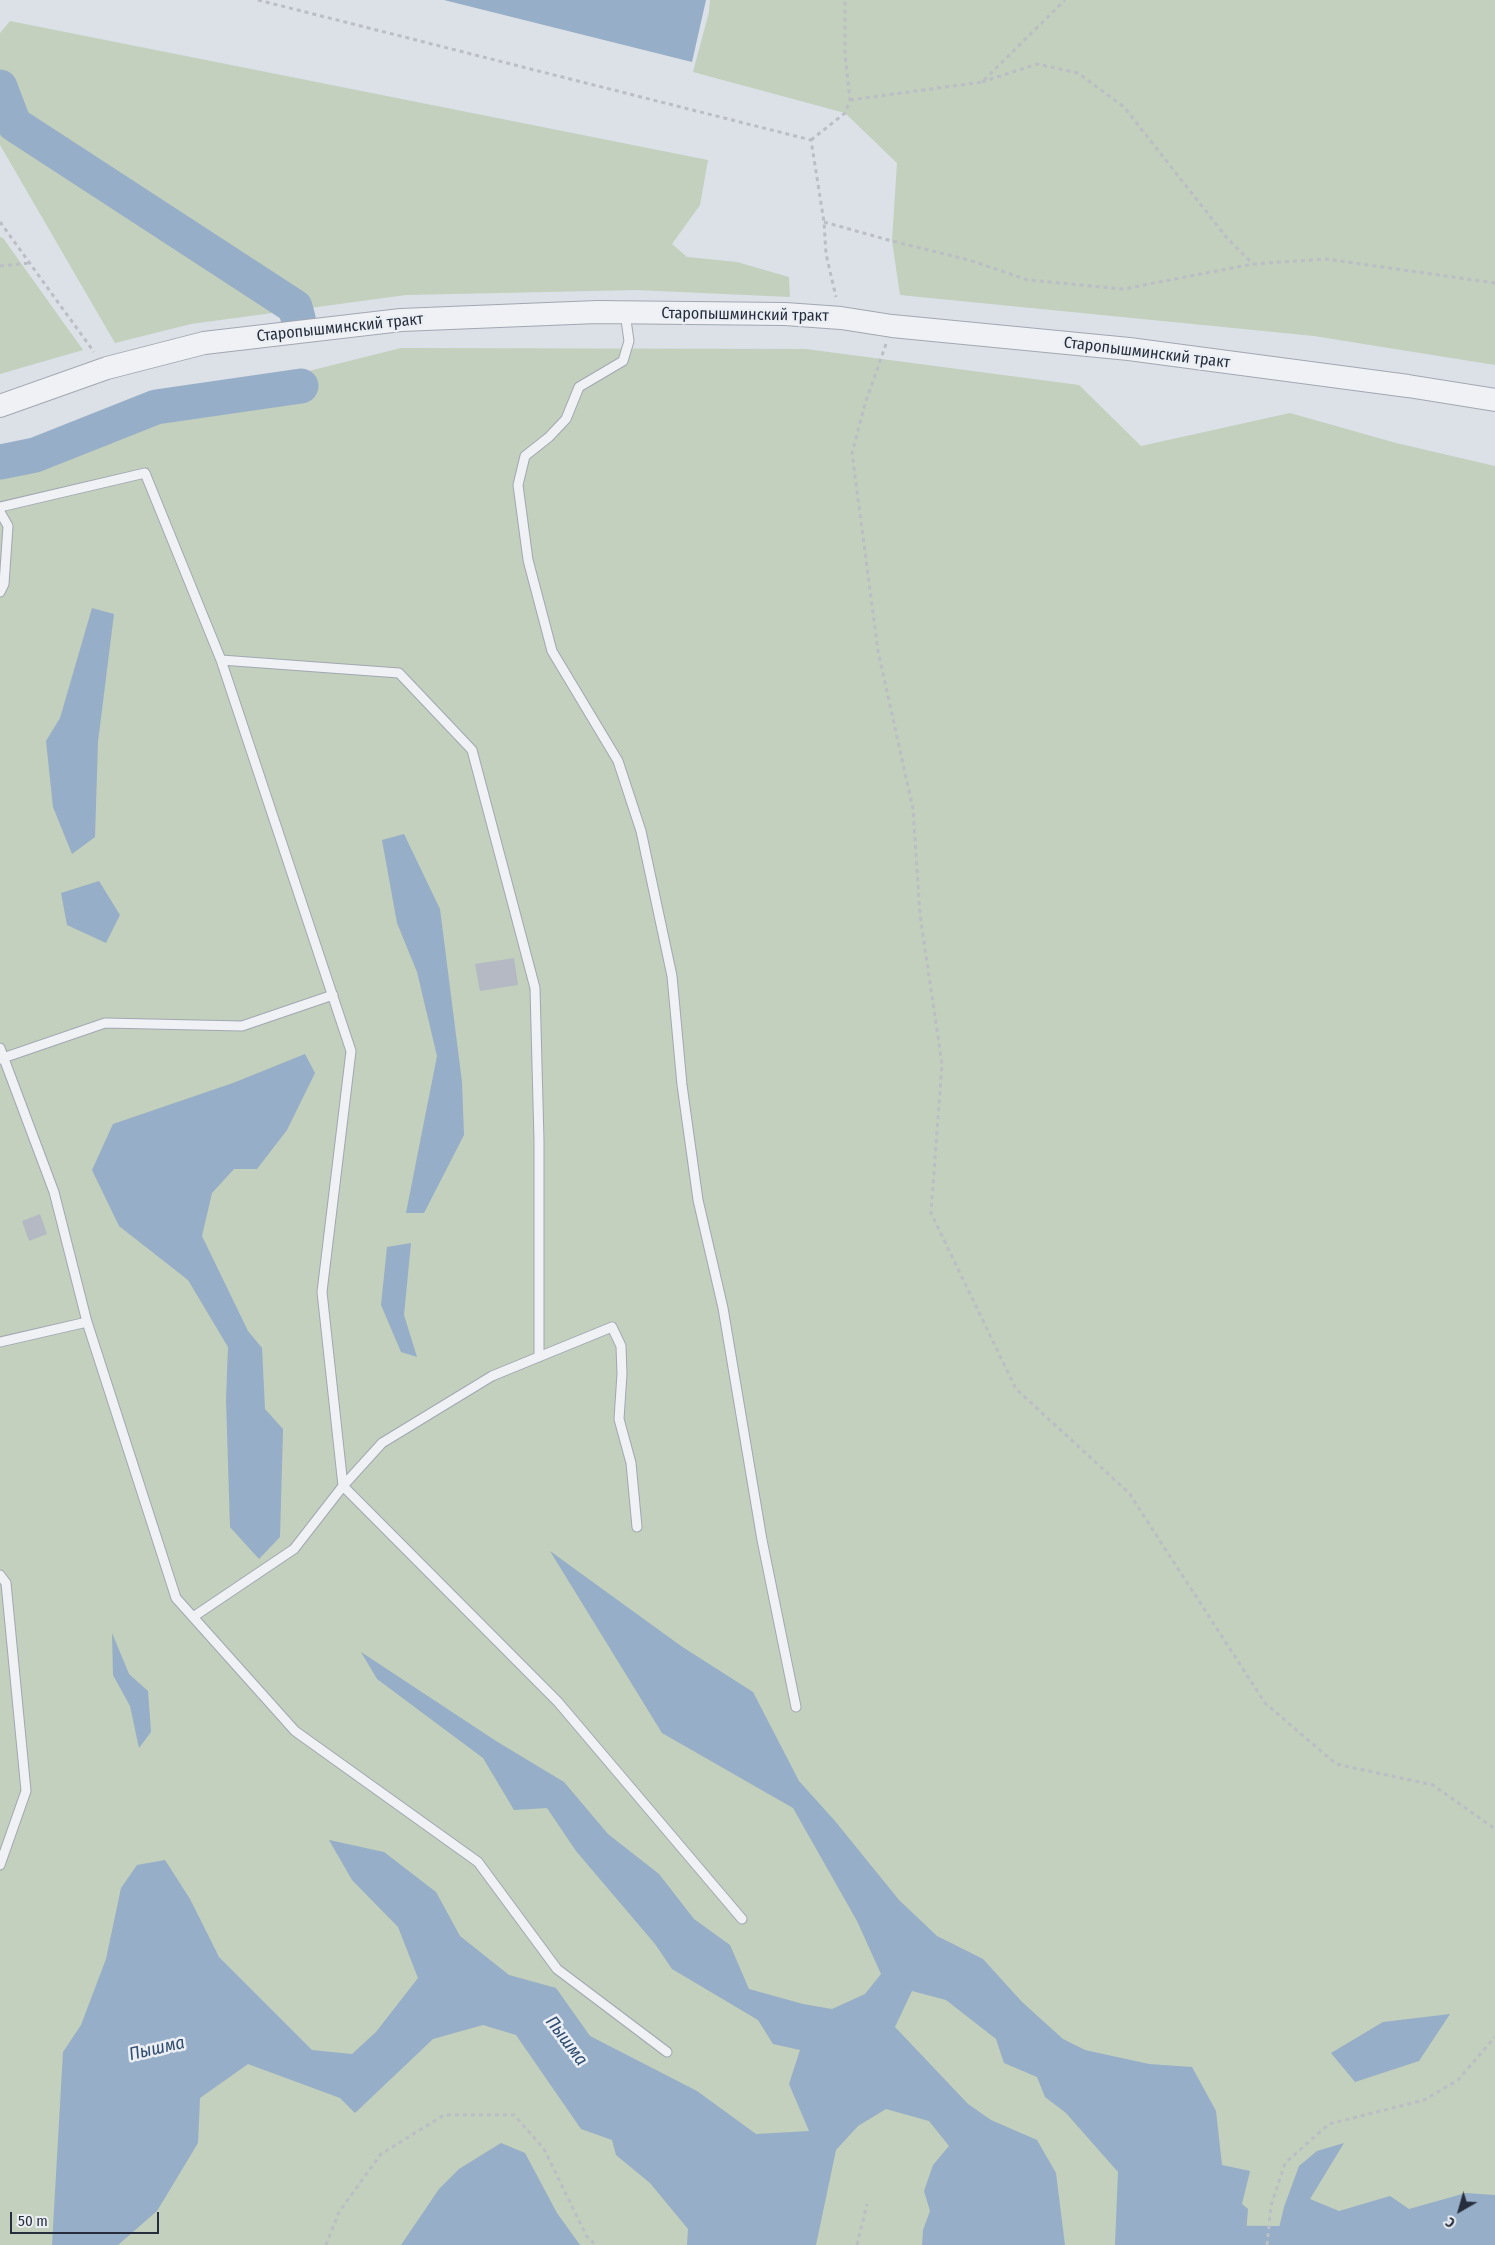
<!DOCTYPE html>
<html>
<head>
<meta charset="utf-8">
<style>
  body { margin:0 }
  #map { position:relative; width:1495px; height:2245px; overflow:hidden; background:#dce0e7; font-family:"Fira Sans Condensed",sans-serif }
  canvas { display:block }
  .north { position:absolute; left:1435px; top:2185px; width:50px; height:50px; -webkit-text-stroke:4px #ebeff4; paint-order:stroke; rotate:218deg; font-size:14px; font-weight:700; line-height:20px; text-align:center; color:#262e3d }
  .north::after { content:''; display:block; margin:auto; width:18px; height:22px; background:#262e3d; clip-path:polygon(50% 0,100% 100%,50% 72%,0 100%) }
  .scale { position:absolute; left:10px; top:2212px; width:149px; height:22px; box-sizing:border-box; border:2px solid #262e3d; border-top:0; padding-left:6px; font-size:15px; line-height:18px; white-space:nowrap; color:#262e3d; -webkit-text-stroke:4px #ebeff4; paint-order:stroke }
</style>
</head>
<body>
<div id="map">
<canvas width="1495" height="2245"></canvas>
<div class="north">С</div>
<div class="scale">50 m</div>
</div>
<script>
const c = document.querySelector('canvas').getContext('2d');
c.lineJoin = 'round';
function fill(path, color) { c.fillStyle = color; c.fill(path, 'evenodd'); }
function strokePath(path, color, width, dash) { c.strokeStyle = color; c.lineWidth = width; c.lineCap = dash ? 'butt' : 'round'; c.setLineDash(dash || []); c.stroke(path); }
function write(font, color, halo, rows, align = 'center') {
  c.font = font + ' "Fira Sans Condensed",sans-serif'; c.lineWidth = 5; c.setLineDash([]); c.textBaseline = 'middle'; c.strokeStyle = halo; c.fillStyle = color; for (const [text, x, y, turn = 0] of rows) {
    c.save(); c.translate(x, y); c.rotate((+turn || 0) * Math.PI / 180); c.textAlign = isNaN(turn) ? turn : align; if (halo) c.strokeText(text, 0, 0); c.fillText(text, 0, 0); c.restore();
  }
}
fill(new Path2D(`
  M710,0h785v365l-181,-29 -414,-41 -8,-54 5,-78 -52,-50 -152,-41 16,-60z
  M10,21l698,139 -8,45 -28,39 15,13 50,5 52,15 1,20 -153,-7 -231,5 -215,29 -76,19 -115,-198v-112z
  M0,237l3,1 80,112 -83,24z
  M401,348l405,1 273,36 62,61 149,-33 106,30 99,23v1779h-1495v-1797z`), '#c2d0bd');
fill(new Path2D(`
  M444,0h262l-14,62z
  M92,608l22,6 -16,128 -3,95 -23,17 -19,-47 -7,-66 14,-23z
  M404,834l36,75 22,173 2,53 -40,78h-18l31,-157 -20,-84 -20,-49 -15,-83z
  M99,881l21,34 -14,28 -39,-18 -6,-32z
  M305,1054l10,19 -28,57 -30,39h-23l-22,24 -10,43 46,95 14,17 3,61 18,20 -3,108 -21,22 -29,-32 -4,-127 2,-53 -40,-67 -69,-54 -27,-56 21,-46 120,-41z
  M411,1243l-7,72 13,42 -16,-5 -20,-47 6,-58z
  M550,1551l131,95 72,46 46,89 36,40 64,79 38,36 46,23 39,43 41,37 22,11 64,14 43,3 24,44 6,54 28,6 -8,33 6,5 -3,36h-130l3,-73 -52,-59 -21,-16 -8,-20 -33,-14 -8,-24 -50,-39 -34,-9 -17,36 73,77 23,16 46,20 19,33 9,72h-143l1,-15 7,-19 -6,-20 9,-26 16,-19 -20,-25 -43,-12 -28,17 -22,24 -20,95h-129l1,-16 -38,-46 -34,-28 -4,-15 -31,-11 -65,-94 -33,-10 -50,14 -78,74 -15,-15 -92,-34 -48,34 -2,45 -41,68 -39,34h-66l11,-193 18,-27 25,-66 15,-71 16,-23 28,-5 25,39 29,58 93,93 40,4 24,-22 42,-54 -20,-51 -46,-47 -23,-40 55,12 52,40 24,44 49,39 47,13 34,48 107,55 59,43 53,-3 -20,-47 11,-34 -27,-6 -15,-24 -86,-51 -17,-25 -79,-93 -29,-43 -33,2 -31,-52 -106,-79 -16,-27 135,89 68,41 44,52 51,40 35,45 36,26 19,44 54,15 29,5 33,-15 16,-20 -24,-53 -64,-113 -131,-75z
  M112,1633l17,41 19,17 3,41 -12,16 -9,-42 -17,-31z
  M1450,2014l-31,47 -64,21 -24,-29 52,-31z
  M501,2143l24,10 32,60 23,32h-179l38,-56 20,-20z
  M1344,2143l-34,56 29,12 51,-15 19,13 57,-16 29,2v50h-220l9,-38 15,-41 18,-15z`), '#96aec7');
strokePath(new Path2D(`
  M0,87l14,37 281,183 3,11
  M0,462l35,-7 121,-48 145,-21
  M1216,2245l6,-2 100,1`), '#96aec7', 35);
fill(new Path2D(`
  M514,958l4,27 -38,6 -5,-27z
  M40,1214l7,20 -18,7 -7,-20z`), '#b4b9c3');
const service = new Path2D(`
  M625,313l4,28 -6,20 -44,26 -13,32 -17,18 -24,19 -7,29 10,75 24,91 66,110 23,70 31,145 10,109 16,115 25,108 39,232 34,167
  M0,507l145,-34 76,187 130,391 -29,241 21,194 215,216 184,217
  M0,512l8,14 -4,58 -4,8
  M221,660l178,13 73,77 63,238 4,153v216
  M0,1048l54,144 33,130 89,276 119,133 183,131 79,107 110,83
  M0,1059l105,-36 137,3 91,-31
  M0,1342l87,-20
  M0,1575l6,8 20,208 -26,74
  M193,1617l101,-68 49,-63 39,-43 110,-67 120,-49 9,19 1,28 -3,45 12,44 6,64`);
const tertiary = new Path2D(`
  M0,406l107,-38 97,-25 197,-23 196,-8 188,2 56,4 51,8 237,23 279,37 87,14`);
strokePath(service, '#a2a7b1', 11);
strokePath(tertiary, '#a2a7b1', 24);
strokePath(new Path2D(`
  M258,0l553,140 13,82 2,32 10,43
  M982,82l55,-18 41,9 46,34 103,131 26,26
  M850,100l132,-18 83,-82
  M811,140l34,-27 5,-13 -5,-46v-54
  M0,222l94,130
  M824,222l68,19 77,19 59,20 95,9 130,-25 73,-5 169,24
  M0,266l30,-3
  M886,344l-21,60 -13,49 26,198 35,158 7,106 22,149 -11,149 85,176 113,104 136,210 71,61 97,21 62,44
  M326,2245l13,-33 42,-58 63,-39h70l30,34 43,88 9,8
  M857,2245l10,-41
  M1267,2245l4,-39 14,-43 44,-39 95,-24 34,-20 37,-43`), '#bbbec5', 3, [4, 4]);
strokePath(service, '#eff1f5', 9);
strokePath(tertiary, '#eff1f5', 22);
write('16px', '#262e3d', '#ebeff4', [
  ["Старопышминский тракт",745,315,1],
  ["Старопышминский тракт",340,328,-6],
  ["Старопышминский тракт",1147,353,7]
]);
write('italic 18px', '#304d71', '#ebeff4', [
  ["Пышма",566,2041,53],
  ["Пышма",157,2049,-13]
]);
</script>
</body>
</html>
